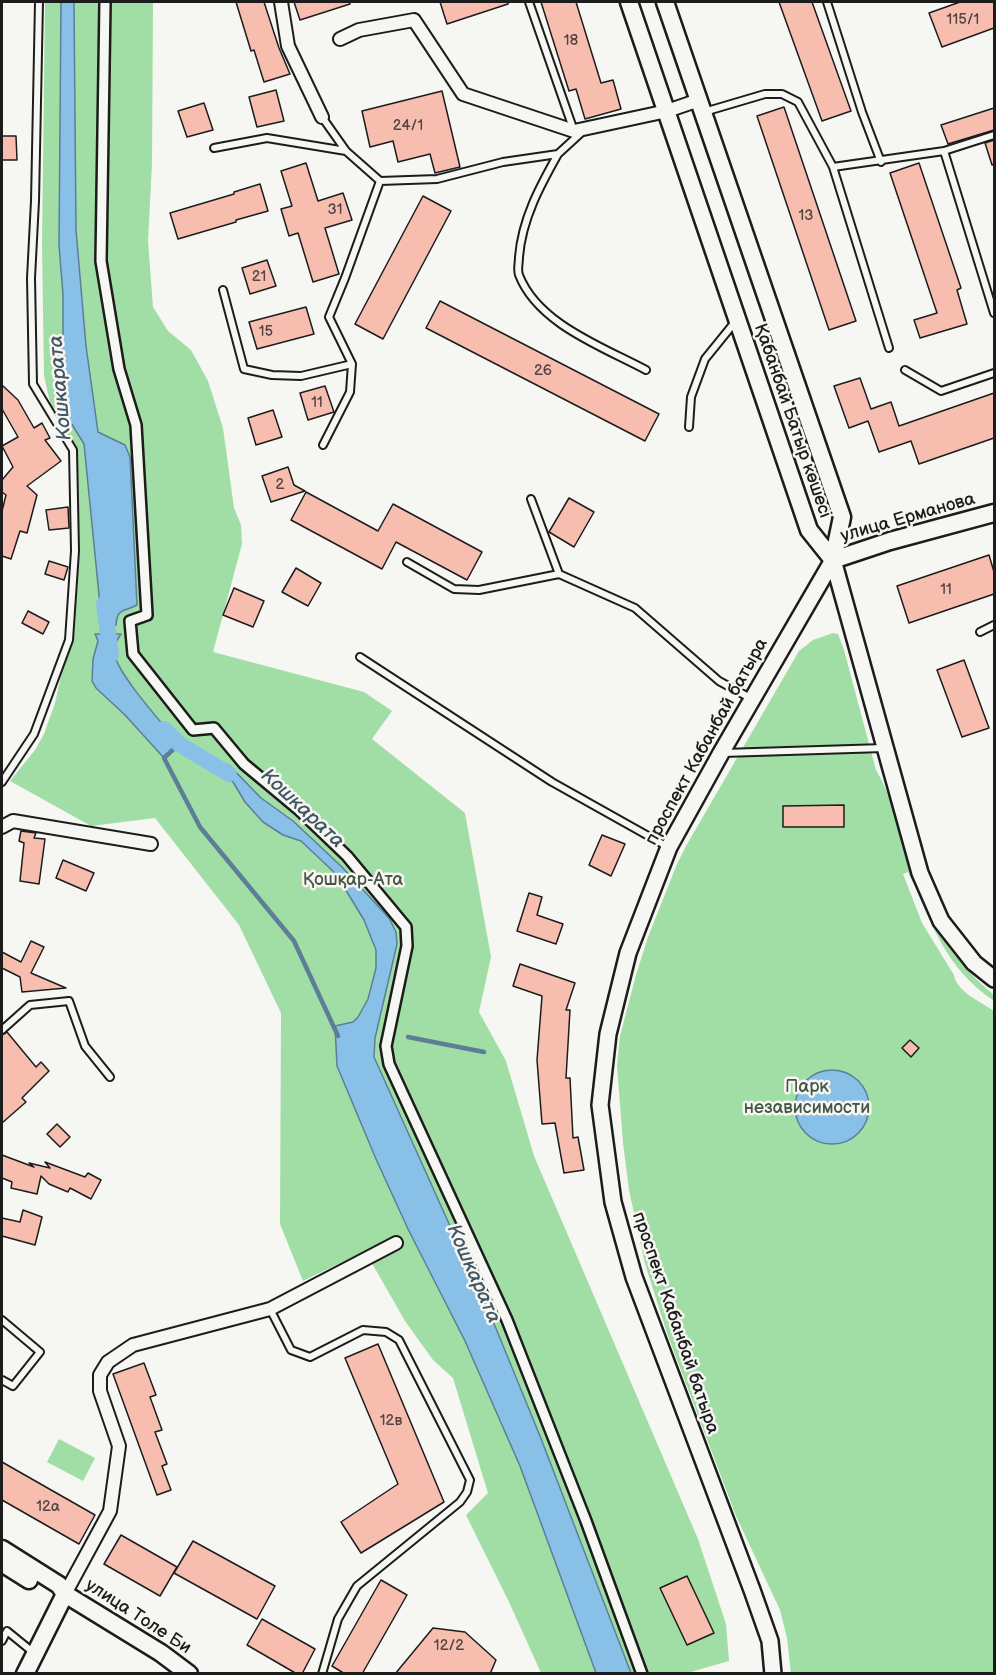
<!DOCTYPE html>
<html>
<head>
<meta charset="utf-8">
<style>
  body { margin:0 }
  #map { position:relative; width:996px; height:1675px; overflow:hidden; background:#f6f6f2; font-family:"Balsamiq Sans",sans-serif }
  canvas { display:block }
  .frame { position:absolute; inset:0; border:3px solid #1c1c1c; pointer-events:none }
</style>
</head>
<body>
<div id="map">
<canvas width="996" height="1675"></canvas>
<div class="frame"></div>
</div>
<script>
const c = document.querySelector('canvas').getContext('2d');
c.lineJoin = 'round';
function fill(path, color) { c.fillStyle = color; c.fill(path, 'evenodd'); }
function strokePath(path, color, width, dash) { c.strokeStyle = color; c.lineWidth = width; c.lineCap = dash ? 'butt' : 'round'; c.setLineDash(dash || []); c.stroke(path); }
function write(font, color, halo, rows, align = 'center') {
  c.font = font + ' "Balsamiq Sans",sans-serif'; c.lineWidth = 5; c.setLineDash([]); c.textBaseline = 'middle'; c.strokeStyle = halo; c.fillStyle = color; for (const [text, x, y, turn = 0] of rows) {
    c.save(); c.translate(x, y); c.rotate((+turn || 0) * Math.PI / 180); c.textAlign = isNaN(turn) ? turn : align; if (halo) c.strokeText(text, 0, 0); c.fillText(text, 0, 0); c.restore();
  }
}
fill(new Path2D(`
  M45,2h108l-1,161 -4,78 5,66 15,24 23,19 17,31 15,47 11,80 7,17 1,19 -29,108 151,40 28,19 -20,28 93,74 26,144 -12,55 27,49 28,95 164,383 28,85 3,37 -42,12h-146l-32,-71 -43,-87 22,-22 -35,-115 -20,-18 -28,-39 -40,-70 -62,30 -23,-57 1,-211 -42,-88 -84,-107 -64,8 -81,-45 25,-31 9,-16 11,-31 14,-63 6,-89 -2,-101 -21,-39 -8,-35 -2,-131z
  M833,633l5,1 6,16 32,120c15,24 21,55 29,82 17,58 42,104 89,143v6c-51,-35 -61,-77 -86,-129l-5,2 19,49 32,52c2,16 27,27 40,36v662l-203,1 -4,-36 -7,-28 -44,-94 -68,-180 -23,-72 -16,-74 -6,-47 -6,-77 3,-30 16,-61 12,-38 29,-73 9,-18 113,-195 14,-11z
  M59,1439l36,19 -12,23 -36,-19z`), '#a1dea5');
const water = new Path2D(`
  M61,2h13l2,228 10,116 12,86 27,13 5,12 7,148c-13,7 -20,3 -21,20h-14l-18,-181 -19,-31 -6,-39 4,-30v-49l-4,-50z
  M95,634h26c-5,7 -8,13 -6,22 5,21 49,69 64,88l-15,14 -39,-43 -29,-27 -4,-7 1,-22 5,-18z
  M217,760l13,6 31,32 32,23 48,45 48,52 7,14 1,12 -22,94 -1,19 121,269 45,110 91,237h-35l-76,-207 -55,-125 -57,-112 -32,-70 -39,-93 -2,-40 18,-4 5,-5 10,-18 8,-31v-18l-12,-30 -28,-46 -35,-33 -18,-6 -20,-13 -18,-20 -12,-20 -25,-18z
  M795 1107a37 37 0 1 1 74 0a37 37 0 1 1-74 0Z`);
fill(water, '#89c0e7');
strokePath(water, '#5d7e96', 1.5);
strokePath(new Path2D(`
  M179,744l-15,14 36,69 94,114 44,95
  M408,1037l76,15`), '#5d7e96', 4.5);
strokePath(new Path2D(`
  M104,604l7,51
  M164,729l15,15 50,30`), '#89c0e7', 16);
const building = new Path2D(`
  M236,2h28l15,46 11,26 -26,8 -10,-32 -3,1z
  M294,2h55l1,2 -50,16z
  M440,2h68v2l-61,20z
  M541,2h35l25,81 12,-3 8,29 -36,10 -9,-30 -7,2z
  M779,2h33l39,109 -29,10z
  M960,2h34v26l-52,19 -13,-34z
  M276,90l8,31 -27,6 -8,-30z
  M442,91l18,76 -25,6 -5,-19 -32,8 -5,-21 -23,6 -8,-36z
  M204,103l9,27 -26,7 -9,-26z
  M784,107l72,214 -27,9 -72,-214z
  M994,108v22l-46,14 -7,-19z
  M2,136h14l1,24h-15z
  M994,140v24l-2,1 -7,-22z
  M306,163l12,38 25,-8 9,27 -27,8 14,46 -26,8 -15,-49 -9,3 -8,-27 11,-3 -11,-35z
  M919,163l42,125 -4,2 10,34 -47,14 -6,-18 23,-7 -47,-140z
  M260,184l8,27 -32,9v2l-58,17 -8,-26 64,-19v-2z
  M423,196l28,15 -68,128 -28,-15z
  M267,260l9,26 -26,8 -8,-26z
  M440,301l219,113 -14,27 -219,-113z
  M306,307l8,27 -57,15 -8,-27z
  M860,378l11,31 20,-7 8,24 95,-33v45l-75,26 -8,-23 -32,11 -11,-31 -19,7 -15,-42z
  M2,385l16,15 16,28 8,-5 8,15 -5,2 16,21 -34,25 10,9 -10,38 -7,-2 -9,28 -9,-3v-45l4,-16 -4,-3v-12l11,-13 -11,-21 16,-9 -16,-28z
  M325,386l9,26 -26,8 -8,-27z
  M273,410l9,27 -26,8 -8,-27z
  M288,467l6,18 11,6 -34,11 -9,-26z
  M306,492l72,39 15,-27 89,48 -15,28 -71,-38 -14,27 -91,-49z
  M569,498l25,14 -20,35 -25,-15z
  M68,507l1,21 -20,2 -3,-20z
  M989,555l5,17v22l-85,29 -12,-37z
  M49,561l19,6 -4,13 -19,-6z
  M296,568l25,15 -13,23 -26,-14z
  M234,588l30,13 -11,26 -30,-12z
  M28,611l21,11 -6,12 -21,-11z
  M964,660l25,68 -27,9 -25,-67z
  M844,805v22h-61v-21z
  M21,831l15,2 -2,5 11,1 -6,45 -19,-3 4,-38 -5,-2z
  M602,835l23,9 -14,32 -22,-11z
  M63,860l31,13 -8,18 -30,-13z
  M529,893l13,4 -5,18 26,9 -7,20 -39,-13z
  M31,941l13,6 -13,26 35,15 -44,4 -2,-15 -18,-9v-16l19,10z
  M520,964l55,19 -9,27h4l-4,68h4l3,60 5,-1 6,33 -20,3 -9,-50 -13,1 -5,-64 5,-64 -29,-10z
  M7,1032l29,35 5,-5 8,9 -27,27 4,4 -24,21v-88z
  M910,1040l9,8 -8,9 -9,-9z
  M57,1124l13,13 -10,10 -13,-13z
  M2,1155l32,12 -5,-4 21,5 -5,-6 40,15 3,-4 13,7 -10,19 -21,-11 -2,4 -19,-8 -8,-8 -4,18 -26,-6 1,-6 -10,-4z
  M23,1210l19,7 -7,28 -33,-9v-18l18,4z
  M378,1344l66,158 -83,51 -20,-31 57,-38 -53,-126z
  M144,1363l12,32 -6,2 12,33 -7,2 12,32 -5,2 9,24 -14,5 -44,-121z
  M2,1462l93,53 -16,29 -77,-44z
  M121,1535l56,32 -17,29 -56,-32z
  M193,1541l82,45 -18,33 -83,-46z
  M687,1576l27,57 -27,12 -27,-57z
  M381,1580l26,15 -45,79h-17l-13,-8z
  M262,1619l53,30 -13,25h-5l-50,-29z
  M433,1628l32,4 31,28 -6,14h-95z`);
fill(building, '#f7beb0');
strokePath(building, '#1c1c1c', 1.5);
const service = new Path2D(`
  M529,2l45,129
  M827,2l35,110 19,50
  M704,112l61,-18h17l16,8 35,65 111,-16 50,162
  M322,117l24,34 34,30 -35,97 -16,39 23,47 -2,28 -27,53
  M214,148l53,-10 79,13
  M944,151l50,-16
  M558,154c-18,32 -36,65 -39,103 0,6 -2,13 0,18 19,49 84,72 127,95
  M833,167l56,181
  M380,181l57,-2 66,-17 55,-8 25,-23
  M223,290l21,79 28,6 29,1 51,-12
  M905,370l36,21 53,-18
  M689,427l2,-30 14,-38 30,-37
  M531,499l28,75 76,34 84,73 33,18
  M407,562l47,27 25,1 80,-16
  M980,632l14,-7
  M360,657l192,125 116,65
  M723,753l161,-5
  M2,782l32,-48 35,-94 6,-89 -2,-101 -40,-66 -2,-106 4,-77 4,-199
  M2,1030l28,-25 39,-4 16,45 25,31
  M270,1309l21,41 19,7 53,-27 23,2 13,8 71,140 -3,12 -7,10 -103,84 -19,33 -16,55
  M2,1320l38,32 -27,34 -11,-6
  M2,1641l5,-10 27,22`);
const pedestrian = new Path2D(`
  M105,2l-4,259 18,108 17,56 11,190 -17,6 3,33 60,76 21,-2 30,36 54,45 49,47 59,71 1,19 -21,100 3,18 118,256 79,201 56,153`);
const minor = new Path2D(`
  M281,2l7,44 34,71
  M340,39l19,-9 55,-10 49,74 111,37 93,-20 32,-11
  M2,827l11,-6 138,23
  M65,1594l45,-83 9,-65 -19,-55v-16l8,-13 25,-17 137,-36 126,-66`);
const tertiary = new Path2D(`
  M833,560l87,313 21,48 33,42 20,16
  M773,1674l-3,-33 -18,-51 -118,-313 -21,-75 -13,-97 8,-71 20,-81 41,-106 52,-94 112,-193`);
const secondary = new Path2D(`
  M629,2l180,528 24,30
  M665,2l177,515 -9,43
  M833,560l57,-19 104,-28
  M2,1549l57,36 6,9 96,59 28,21
  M2,1563l27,17
  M25,1674l40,-80`);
strokePath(service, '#1c1c1c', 10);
strokePath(pedestrian, '#1c1c1c', 14);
strokePath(minor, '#1c1c1c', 16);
strokePath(tertiary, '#1c1c1c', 20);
strokePath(secondary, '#1c1c1c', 21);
strokePath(service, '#f6f6f2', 6);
strokePath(pedestrian, '#f6f6f2', 9);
strokePath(minor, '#f6f6f2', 12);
strokePath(tertiary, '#f6f6f2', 15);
strokePath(secondary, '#f6f6f2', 16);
write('15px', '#534441', null, [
  ["115/1",963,20],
  ["18",571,41],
  ["24/1",408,126],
  ["31",335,210],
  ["13",806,216],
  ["21",259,277],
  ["15",266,332],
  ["26",543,371],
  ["11",317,403],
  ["2",280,485],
  ["11",946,590],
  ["12в",391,1421],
  ["12а",48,1507],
  ["12/2",449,1646]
]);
write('18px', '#1c1c1c', '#f6f6f2', [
  ["Қабанбай Батыр көшесі",792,421,71],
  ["улица Ерманова",908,518,-16],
  ["проспект Кабанбай батыра",707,742,-61],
  ["проспект Кабанбай батыра",675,1323,71],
  ["улица Толе Би",138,1617,33]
]);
write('18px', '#445645', '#f6f6f2', [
  ["Қошқар-Ата",353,880],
  ["Парк",807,1087],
  ["независимости",807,1108]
]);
write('italic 20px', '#425563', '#f6f6f2', [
  ["Кошкарата",61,388,-95],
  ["Кошкарата",302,809,43],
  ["Кошкарата",473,1274,66]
]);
</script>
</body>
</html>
